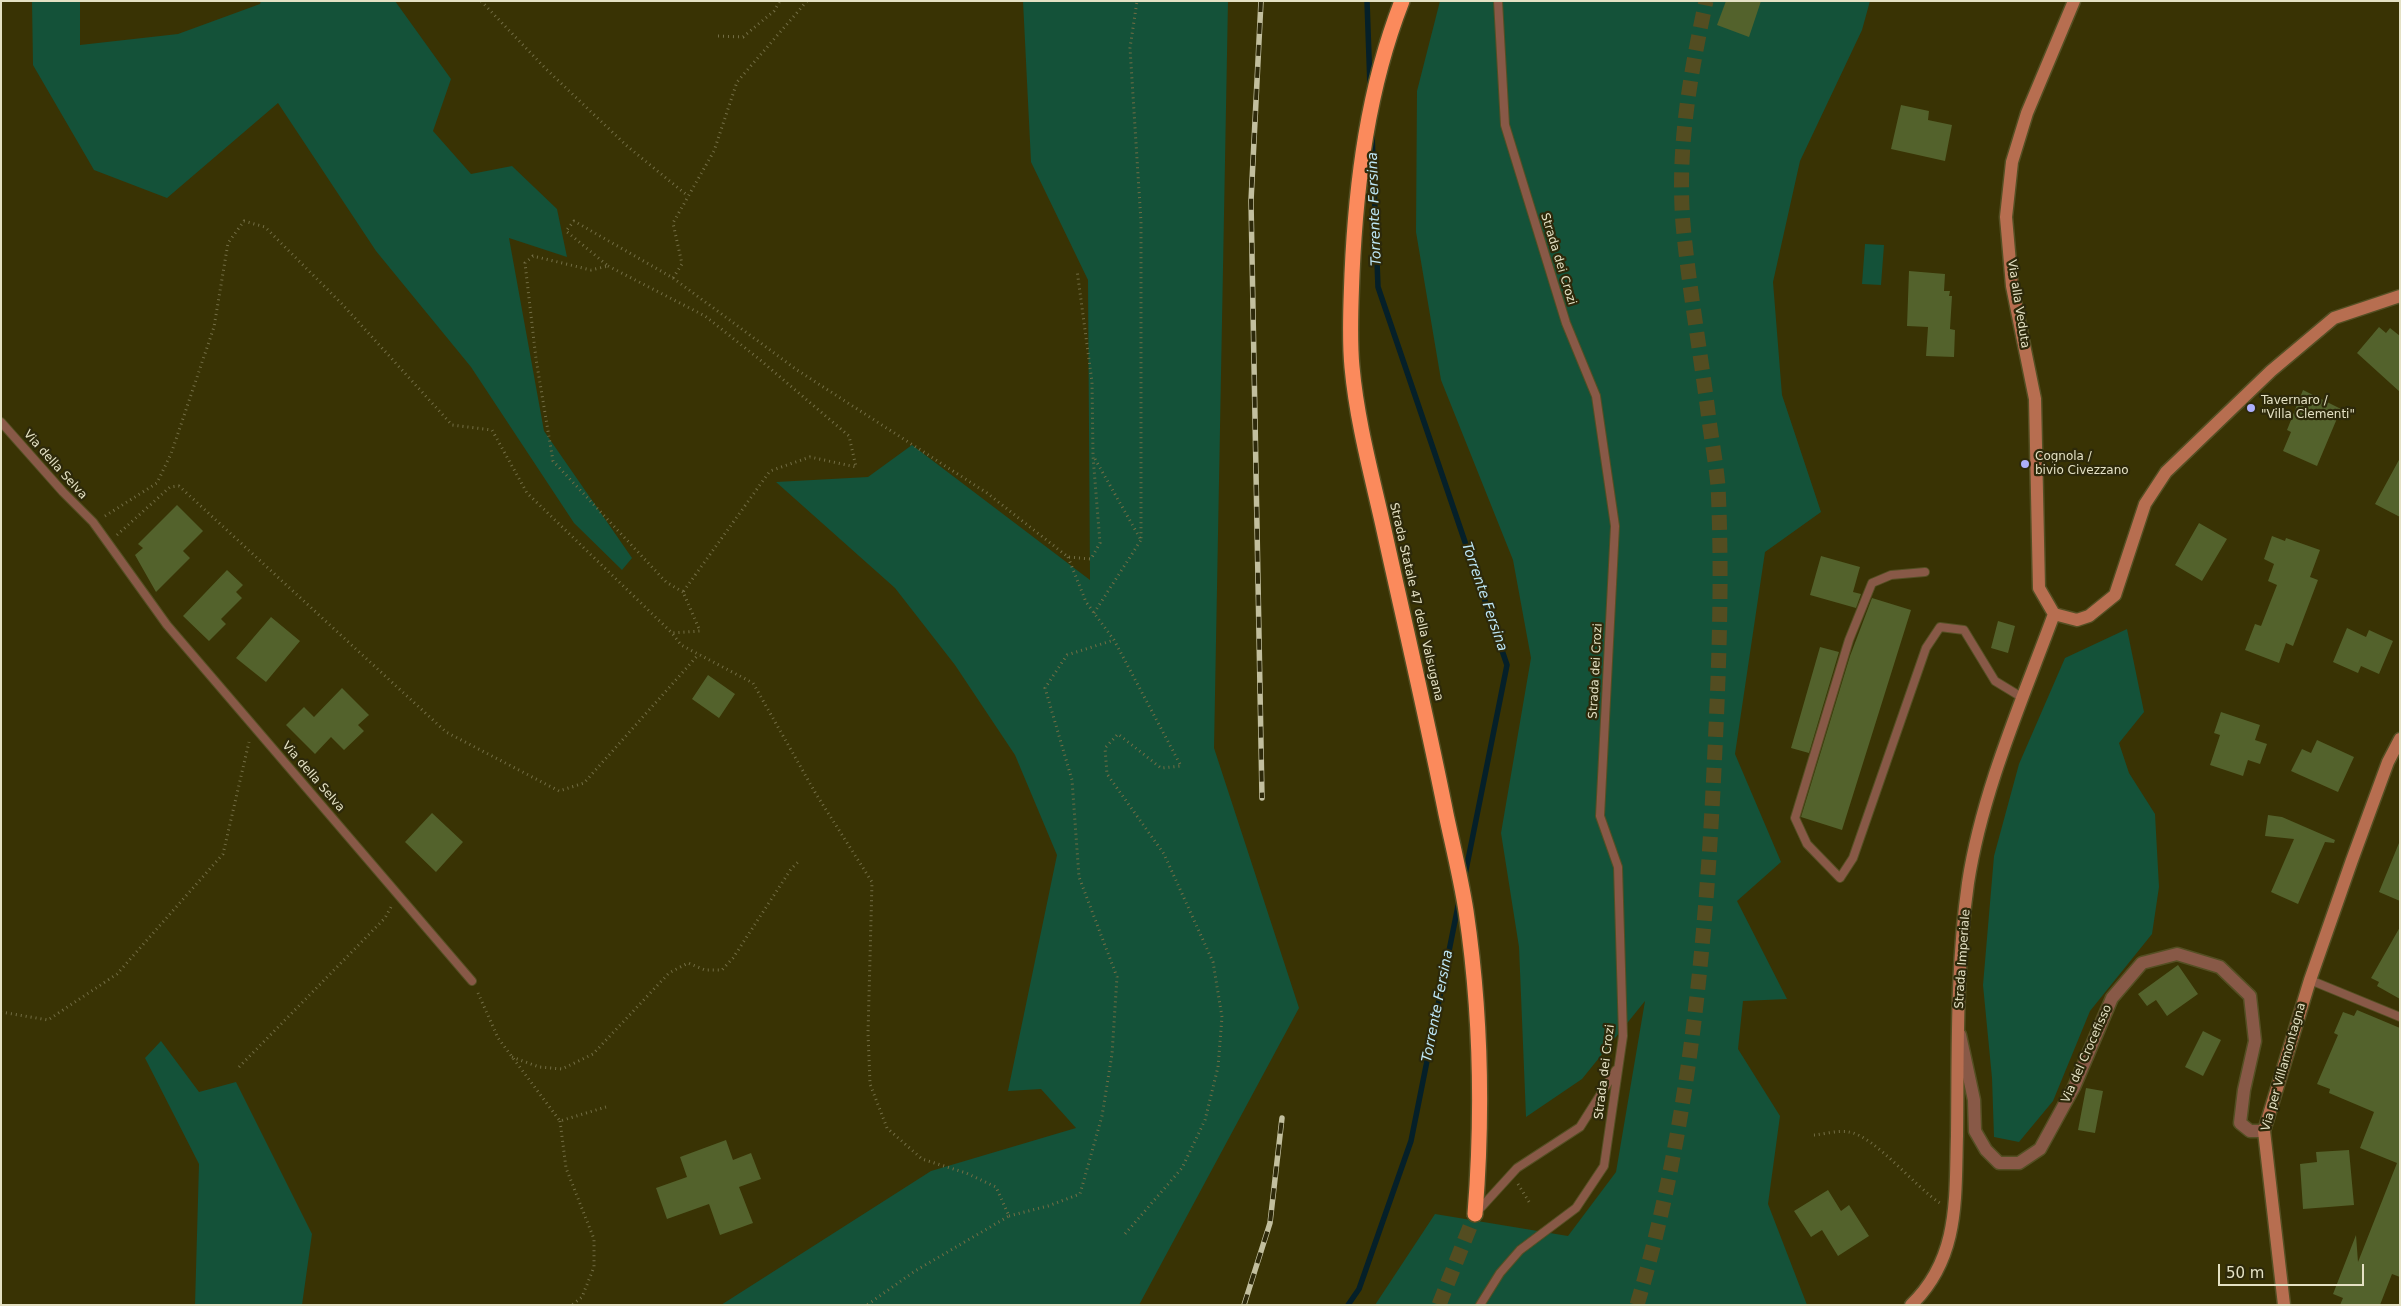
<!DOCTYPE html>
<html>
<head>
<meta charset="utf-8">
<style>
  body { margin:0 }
  #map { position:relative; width:2401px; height:1306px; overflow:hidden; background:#393304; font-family:"DejaVu Sans",sans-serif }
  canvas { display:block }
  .frame { position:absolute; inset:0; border:2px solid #e4e1c4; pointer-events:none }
  .scale { position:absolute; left:2218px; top:1264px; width:146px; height:22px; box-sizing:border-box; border:2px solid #e4e1c4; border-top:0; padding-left:6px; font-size:15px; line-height:18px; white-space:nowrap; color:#e4e1c4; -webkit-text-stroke:4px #2d290a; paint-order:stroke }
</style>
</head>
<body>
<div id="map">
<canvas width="2401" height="1306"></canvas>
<div class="frame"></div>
<div class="scale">50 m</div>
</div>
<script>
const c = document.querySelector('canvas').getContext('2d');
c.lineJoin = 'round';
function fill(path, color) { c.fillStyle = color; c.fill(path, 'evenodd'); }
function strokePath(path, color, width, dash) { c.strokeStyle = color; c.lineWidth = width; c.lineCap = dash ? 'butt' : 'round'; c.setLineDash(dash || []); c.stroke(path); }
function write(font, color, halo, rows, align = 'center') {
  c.font = font + ' "DejaVu Sans",sans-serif'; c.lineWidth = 4.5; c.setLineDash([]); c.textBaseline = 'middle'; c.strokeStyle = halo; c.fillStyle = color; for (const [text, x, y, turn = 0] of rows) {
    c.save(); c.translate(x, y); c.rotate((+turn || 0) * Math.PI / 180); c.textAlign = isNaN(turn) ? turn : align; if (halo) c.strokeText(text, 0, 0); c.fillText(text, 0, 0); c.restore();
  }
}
fill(new Path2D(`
  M32,1h48v44l98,-11 82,-30 1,-3h134l56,78 -18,52 38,43 41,-8 45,43 10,48 -58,-19 35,193 88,127 -10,12 -48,-47 -103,-156 -95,-116 -98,-148 -111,95 -73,-28 -61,-105z
  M1023,1h205l-14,747 85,260 -160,297h-418l210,-134 145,-43 -35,-39 -33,2 49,-236 -42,-100 -60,-90 -60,-77 -119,-106 92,-5 44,-32 178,135 -2,-300 -57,-118z
  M1440,1h430l-8,29 -62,131 -27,121 9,113 39,117 -56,40 -30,202 46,108 -44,39 50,98 -44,2 -5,48 42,67 -12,88 39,101h-432l60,-91 133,22 48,-64 29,-171 -63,78 -56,38 -7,-170 -18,-114 30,-175 -18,-98 -72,-180 -25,-148 1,-141z
  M1865,244l19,1 -3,40 -19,-1z
  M2127,629l17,83 -25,31 10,30 26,41 4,73 -7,47 -62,77 -37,90 -34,41 -25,-5 -2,-59 -9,-93 11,-129 25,-92 46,-106z
  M161,1041l38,51 37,-10 76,152 -10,71h-107l4,-141 -54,-106z`), '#145239');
strokePath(new Path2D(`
  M1367,1l3,85
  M1372,135l6,152 129,378 -42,210
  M1348,1305l11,-16 52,-148 48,-240`), '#052029', 5.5);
fill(new Path2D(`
  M1726,1h35l-12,36 -32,-12z
  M1901,105l28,6 -1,9 24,5 -7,36 -54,-12z
  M1909,271l36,3 -1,17h6l-1,5h3l-2,33 5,1 -1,27 -28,-1 2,-29 -21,-1z
  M2379,327l7,6 4,-5 10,8v56l-43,-39z
  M2303,390l38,19 -24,57 -34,-15 8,-19 -4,-2z
  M2400,458v59l-25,-13z
  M177,505l26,26 -20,20 7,7 -34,34 -21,-37 8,-7 -5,-4z
  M2199,523l28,16 -25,42 -27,-16z
  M2272,536l13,5 1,-3 34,12 -10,27 8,3 -25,66 -7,-3 -7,20 -34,-13 10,-26 6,2 16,-41 -9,-4 6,-17 -10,-5z
  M1821,556l39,11 -7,25 8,2 -5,14 -46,-13z
  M227,570l16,15 -7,7 6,6 -21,21 5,5 -17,17 -26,-25z
  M1872,598l39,12 -69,220 -41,-13 49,-161z
  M271,617l29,24 -34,41 -30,-24z
  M1998,621l17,5 -7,27 -17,-5z
  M2347,628l19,9 3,-7 24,11 -14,33 -18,-8 -3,7 -25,-11z
  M1820,647l19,5 -30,101 -18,-5z
  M708,675l27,19 -16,24 -27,-19z
  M342,688l27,27 -11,10 6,6 -20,19 -13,-13 -16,17 -29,-29 18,-18 10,10z
  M2221,712l39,13 -5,15 12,4 -7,20 -12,-4 -5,16 -33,-11 10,-30 -6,-2z
  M2317,740l37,17 -16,35 -47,-21 11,-22 9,4z
  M432,813l31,29 -27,30 -31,-30z
  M2268,815l14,2 53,23 -1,3 -9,-1 -27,62 -27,-12 23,-53 -29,-3z
  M2399,843h1v58l-21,-9z
  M2400,927v72l-23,-13 2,-4 -8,-4z
  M2178,965l20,29 -31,22 -11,-16 -9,6 -9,-12z
  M2357,1010l43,18v249l-8,-3 -12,31h-40l3,-7 -10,-4 23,-59 2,27 39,-99 -37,-15 14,-36 -45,-19 1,-4 -13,-5 21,-49 -4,-2 9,-21 11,4z
  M2203,1031l18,9 -18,36 -18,-9z
  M2086,1088l17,3 -8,42 -17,-3z
  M726,1140l7,20 18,-7 10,26 -22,8 14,36 -33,12 -11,-31 -42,15 -11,-31 31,-11 -7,-20z
  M2349,1150l5,55 -51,4 -3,-45 17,-2 -1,-10z
  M1828,1190l13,21 8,-6 20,31 -31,20 -16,-26 -11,7 -17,-26z`), '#53622c');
strokePath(new Path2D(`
  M1439,1305l36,-91
  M1637,1305c50,-167 67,-342 76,-515 5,-101 10,-203 5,-304 -2,-22 -6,-44 -9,-66 -8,-65 -20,-131 -26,-196 -6,-76 7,-149 23,-223`), '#534d21', 15, [15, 8]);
const lane = new Path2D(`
  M1,422l62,70 30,30 74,103 305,356
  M1925,572l-34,3 -19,8 -23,57 -54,178 12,26 33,34 13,-20 73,-210 14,-21 24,3 31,51 28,17
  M2310,980l90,37
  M1476,1213l41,-45 63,-41 36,-57
  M1480,1305l20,-32 20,-23 56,-42 28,-42 19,-130 -5,-169 -18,-51 15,-290 -19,-130 -30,-73 -61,-198 -7,-124`);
const street = new Path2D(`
  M1960,1035l14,65 1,31 11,19 13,13h20l21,-14 34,-62 38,-89 30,-35 35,-9 43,13 30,29 5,45 -11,49 -4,33 10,8h14`);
const secondary = new Path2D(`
  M2054,614l-15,-26 -4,-189 -23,-113 -6,-69 6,-55 15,-49 47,-112
  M2054,614l23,6 12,-4 26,-21 30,-91 21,-32 105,-101 63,-53 66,-22
  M1911,1305c49,-47 44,-107 46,-169 1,-84 -1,-169 11,-253 14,-92 54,-182 86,-269
  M2284,1305l-20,-174 46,-151 42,-120 36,-98 12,-23`);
const highway = new Path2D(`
  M1402,1c-34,87 -46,181 -50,273 -1,30 -3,62 0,93 5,55 20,109 32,163 21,95 43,189 62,284 7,33 15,65 20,97 15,101 17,202 9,303`);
strokePath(lane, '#544f23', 10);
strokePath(street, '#544f23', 15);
strokePath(secondary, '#544f23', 15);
strokePath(highway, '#544f23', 18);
strokePath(new Path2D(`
  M481,1l64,67 82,78 61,50
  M718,36l25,1 31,-26 6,-10
  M608,266l97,50 54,43 90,77 7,31 -46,-10 -40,14 -87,121 17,39 -28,2
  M673,278l124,92 190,123 81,64 23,2 9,-16 -7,-87 -1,-74 -15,-112
  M1095,459l46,81v-318l-11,-174 7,-47
  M105,516l52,-33 14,-29 43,-127 14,-84 16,-22 21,6 77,77 110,121 40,5 35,63 145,140 9,12 72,38 63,111 56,88 -4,151 2,51 17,44 35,31 44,14 30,14 13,29 -94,55 -48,34
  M117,535l53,-48 9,-1 267,246 113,59 25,-8 115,-129
  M1068,557l18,45 28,38 67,126 -20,2 -43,-34 -13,14 2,26 57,80 49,108 9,55 -4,50 -13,53 -23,48 -57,66
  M683,592l-17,-10 -113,-121 -17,-102 -11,-96 8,-7 58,14 17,-4 -42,-35 8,-10 99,57 9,-14 -9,-41 41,-72 23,-69 70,-81
  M1094,613l47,-73
  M478,993l20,45 62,83 46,-14
  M1,1012l47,8 69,-46 106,-120 26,-112
  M512,1057l27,10 23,2 31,-15 76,-81 19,-10 17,7h17l11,-12 58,-89 7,-7
  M239,1067l146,-149 6,-11
  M560,1121l6,47 28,71v28l-12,30 -10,8
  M1814,1135c11,-1 25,-5 35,-3 26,4 66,55 91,71
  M1518,1184l13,21
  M1009,1216l39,-10 32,-12 22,-78 10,-62 5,-77 -38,-100 -7,-97 -27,-92 22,-33 47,-15`), '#736e45', 3, [1, 4]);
strokePath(lane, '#885947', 8);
strokePath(street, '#885947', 12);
strokePath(secondary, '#b76e50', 12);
strokePath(highway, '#fb8a5c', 15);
const rail = new Path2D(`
  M1261,1l-10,200 11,597
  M1244,1305l26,-82 12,-105`);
strokePath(rail, '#c2bf9e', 5.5);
strokePath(rail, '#2d290a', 4, [11]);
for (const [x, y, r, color] of [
  [2251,408,5,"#adaffb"],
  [2025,464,5,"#adaffb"]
]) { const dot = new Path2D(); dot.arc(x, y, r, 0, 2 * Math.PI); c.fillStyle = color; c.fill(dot); strokePath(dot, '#2d290a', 2); }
write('12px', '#e4e1c4', '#2d290a', [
  ["Strada dei Crozi",1558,259,73],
  ["Via alla Veduta",2018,304,81],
  ["Via della Selva",55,465,48],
  ["Strada Statale 47 della Valsugana",1416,602,77],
  ["Strada dei Crozi",1596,671,-87],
  ["Via della Selva",313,777,49],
  ["Strada Imperiale",1963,959,-86],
  ["Via del Crocefisso",2087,1054,-66],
  ["Via per Villamontagna",2284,1067,-74],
  ["Strada dei Crozi",1605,1072,-83]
]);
write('12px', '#e4e1c4', '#2d290a', [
  ["Tavernaro /",2261,401],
  ["\"Villa Clementi\"",2261,415],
  ["Cognola /",2035,457],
  ["bivio Civezzano",2035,471]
], 'left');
write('italic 14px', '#bee8f8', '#2d290a', [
  ["Torrente Fersina",1375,209,-92],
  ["Torrente Fersina",1484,597,71],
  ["Torrente Fersina",1438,1006,-79]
]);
</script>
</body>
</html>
